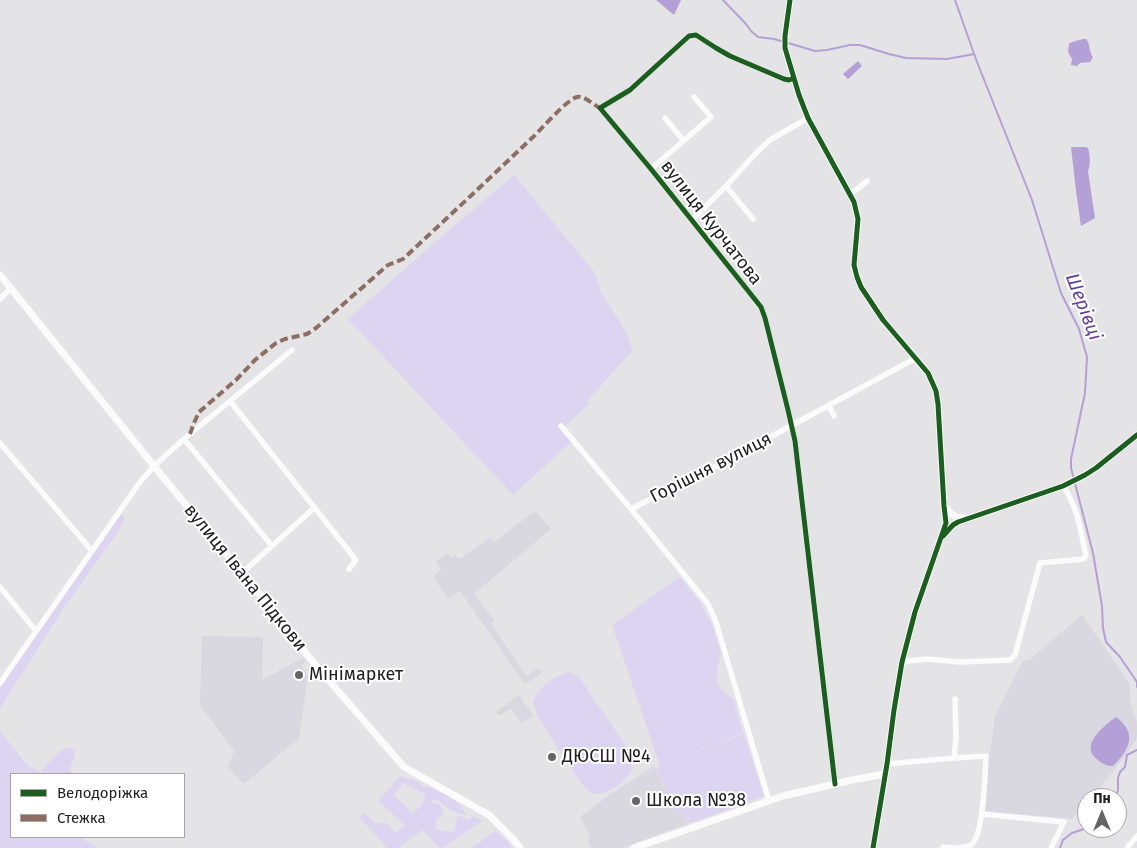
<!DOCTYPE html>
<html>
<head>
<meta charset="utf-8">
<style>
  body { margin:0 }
  #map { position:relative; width:1137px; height:848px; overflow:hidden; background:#e4e3e5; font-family:"Fira Sans",sans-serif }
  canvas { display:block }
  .legend { position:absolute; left:10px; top:773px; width:175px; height:65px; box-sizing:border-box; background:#fff; border:1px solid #a6a6a7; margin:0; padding:6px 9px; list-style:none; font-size:15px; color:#212123 }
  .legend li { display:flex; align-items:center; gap:10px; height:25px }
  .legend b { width:25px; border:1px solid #a6a6a7 }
  .north { position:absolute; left:1077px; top:788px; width:50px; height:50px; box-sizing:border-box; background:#fff; border:1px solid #a6a6a7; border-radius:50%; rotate:0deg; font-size:14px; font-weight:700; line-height:20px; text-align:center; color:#212123 }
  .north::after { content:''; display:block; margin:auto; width:18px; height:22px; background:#656567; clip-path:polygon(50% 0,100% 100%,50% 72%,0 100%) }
</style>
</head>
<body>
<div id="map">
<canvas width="1137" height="848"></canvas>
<ul class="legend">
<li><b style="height:6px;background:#1b5e20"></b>Велодоріжка</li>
<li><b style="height:6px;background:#8d6e63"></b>Стежка</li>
</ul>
<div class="north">Пн</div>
</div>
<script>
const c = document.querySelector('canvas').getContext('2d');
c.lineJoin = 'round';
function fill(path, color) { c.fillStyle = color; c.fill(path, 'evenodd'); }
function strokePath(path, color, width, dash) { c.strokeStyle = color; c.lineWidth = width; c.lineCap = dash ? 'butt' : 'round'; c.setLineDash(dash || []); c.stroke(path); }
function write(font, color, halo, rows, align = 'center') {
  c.font = font + ' "Fira Sans",sans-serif'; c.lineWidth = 4; c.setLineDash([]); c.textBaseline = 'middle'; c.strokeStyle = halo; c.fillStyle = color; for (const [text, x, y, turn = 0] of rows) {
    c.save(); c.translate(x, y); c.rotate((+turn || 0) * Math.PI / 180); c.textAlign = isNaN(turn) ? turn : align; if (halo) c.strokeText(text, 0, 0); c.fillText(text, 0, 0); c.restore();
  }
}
fill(new Path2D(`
  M535,511l16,18 -76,64v2l19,25 -3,4 35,52 13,-8 3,5 -17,11 -65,-93 -12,8 -15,-23 8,-6 -5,-8 11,-9 4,5 4,-3 5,4 30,-22 4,5z
  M1082,615l48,69v17l7,21v15l-1,3 -20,28 -26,30h-3v4l-15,17 -88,-8 3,-55 3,-3 5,-37 28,-56h6z
  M202,636l61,1 -1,43 41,-22 3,3 -5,4 7,10 -9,63 -55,46 -16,-17 6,-16 -34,-46z
  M519,695l14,20 -11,8 -11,-15 -11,8 -4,-4z
  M654,766l22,47 7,-2 4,13 -65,24h-31l-3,-7 2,-5 -10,-19 35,-26z`), '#d9d7df');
fill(new Path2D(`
  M514,175l81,98 7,22 16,24 11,19 3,13 -45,50 2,3 -28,26 11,11 -59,54 -165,-176 92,-81z
  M121,514l4,4 -5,11 -57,80 -63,99v-20z
  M680,577l22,28 10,20 9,27 -5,25 4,11 13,11 10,34 -62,25 63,-24 20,62 -76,28 -5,-13 -7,2 -20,-45 4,-2 -48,-141z
  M571,672l7,4 5,7 47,69c4,13 2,23 -9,31 -7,5 -20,13 -29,10 -11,-4 -45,-63 -54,-76l-5,-16c8,-16 21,-26 38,-29z
  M0,731l28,35 12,6 19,-20 8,-5 8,3v6l-6,14 7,4h-65v63h74l-1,3 15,8h-99z
  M400,776l19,6 6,6 2,-2c13,5 34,15 39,29 -12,-1 -20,-8 -29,-15h-6v2l8,2 4,7v4c-7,3 -8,6 -7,14 6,2 12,4 19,2l2,-16 11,5 5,-4 9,5 -40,27h-3l-16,-18 -23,16 1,2h-15l-2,-4 -25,-27 6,-4 10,11 11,-2 10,11 9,-8 -27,-24zM403,783l22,11c0,9 -6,15 -13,19l-18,-18z
  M495,831l13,11 4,6h-40z`), '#ddd4f2');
fill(new Path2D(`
  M656,0h25l-7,15z
  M1083,39h3c5,5 2,12 7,18l-3,5 -10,1 -3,3 -6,-1 1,-6 -4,-7 1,-8 3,-2z
  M858,61l4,5 -14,13 -5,-5z
  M1071,147h14l3,1c2,8 3,15 0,23l7,47 -14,8 -5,-35z
  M1116,717c21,16 15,31 -3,49 -6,0 -10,-2 -15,-6 -20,-14 6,-34 18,-43z`), '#b3a0d6');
strokePath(new Path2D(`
  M723,0l23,24 5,7 7,6 16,2 10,3
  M955,0l22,62 55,138 29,93 18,36 8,28 -2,36 -14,66v9l22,85 9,53 1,22 3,14 14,15 17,25v5
  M788,43l27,8 12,-1 23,-5h10l29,9 17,4 41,1 27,-5
  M1114,798l4,-7v-13l2,-6 5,-5 2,-12 10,-5
  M1060,848l3,-8 9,-7 15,-5`), '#b3a0d6', 2);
strokePath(new Path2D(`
  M794,78l-5,2 -5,-1 -54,-23 -14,-8 -20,-13 -7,1 -59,54 -30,18 51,61 110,138 4,11 23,92 7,31 40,343
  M665,118l19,23
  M651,169l60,-52 -17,-20
  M726,186l27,33
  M850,193l6,-3 11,-9
  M692,220l34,-34 31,-34 13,-12 38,-22
  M0,299l11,-11
  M230,401l126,159 -7,9
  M829,406l5,10
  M561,426l70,83 77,95 8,18 53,179
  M184,439l88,107
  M0,443l92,108
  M631,509l95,-48 190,-103
  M242,573l72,-65
  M0,587l36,44
  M902,662l24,-3 34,3 50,-2 5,-5 25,-92 43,-4 3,-3c-5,-24 -8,-49 -23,-70
  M0,683l140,-201 14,-16 30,-27 108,-89
  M954,758l2,-21 -1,-38
  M887,764l67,-6 32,-2c-1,17 -2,80 -15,89 -8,3 -20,3 -28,2
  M982,814l82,8 -13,26
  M1127,848l10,-12`), '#fbfbfb', 5.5);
strokePath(new Path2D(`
  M790,0l-5,36v12l14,47 9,23 46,84 4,17 -4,46 3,12 4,10 22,33 45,53 8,18 2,13 6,102 2,17 -31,89 -13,50 -8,48 -7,54 -14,84
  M0,275l154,191 123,150 36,46 91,105 85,48 24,24 7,9
  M945,506c6,8 9,12 19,12
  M945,534l8,-9 5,-3 105,-36 22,-11 11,-7 41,-33
  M634,848l149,-52 69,-16 33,-6`), '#fbfbfb', 7);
strokePath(new Path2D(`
  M190,434l4,-11 5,-11 7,-6 30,-26 19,-20 21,-17 9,-4 22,-5 9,-6 72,-63 15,-6c43,-40 86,-80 129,-121 9,-8 34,-38 45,-41 7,-2 16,8 23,11`), '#8d6e63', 4, [8, 4]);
strokePath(new Path2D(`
  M790,0l-5,36v12l14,47 9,23 46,84 4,17 -4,46 3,12 4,10 22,33 45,53 8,18 2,13 6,102 2,17 -31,89 -13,50 -8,48 -7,54 -14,84
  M794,78l-5,2 -5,-1 -54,-23 -14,-8 -20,-13 -7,1 -59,54 -30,18 51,61 110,138 4,11 23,92 7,31 40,343
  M943,536l10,-11 5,-3 105,-36 22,-11 11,-7 41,-33`), '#1b5e20', 5);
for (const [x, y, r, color] of [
  [299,675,5,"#656567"],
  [552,757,5,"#656567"],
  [636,801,5,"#656567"]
]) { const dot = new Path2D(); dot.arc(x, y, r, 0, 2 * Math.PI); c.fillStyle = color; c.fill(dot); strokePath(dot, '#fff', 2); }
write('18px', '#212123', '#fff', [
  ["вулиця Курчатова",711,223,52],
  ["Горішня вулиця",711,468,-27],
  ["вулиця Івана Підкови",245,578,51]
]);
write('18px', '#212123', '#fff', [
  ["Мінімаркет",309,675],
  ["ДЮСШ №4",562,757],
  ["Школа №38",646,801]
], 'left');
write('italic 19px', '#64409b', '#fff', [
  ["Шерівці",1083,307,69]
]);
</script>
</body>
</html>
